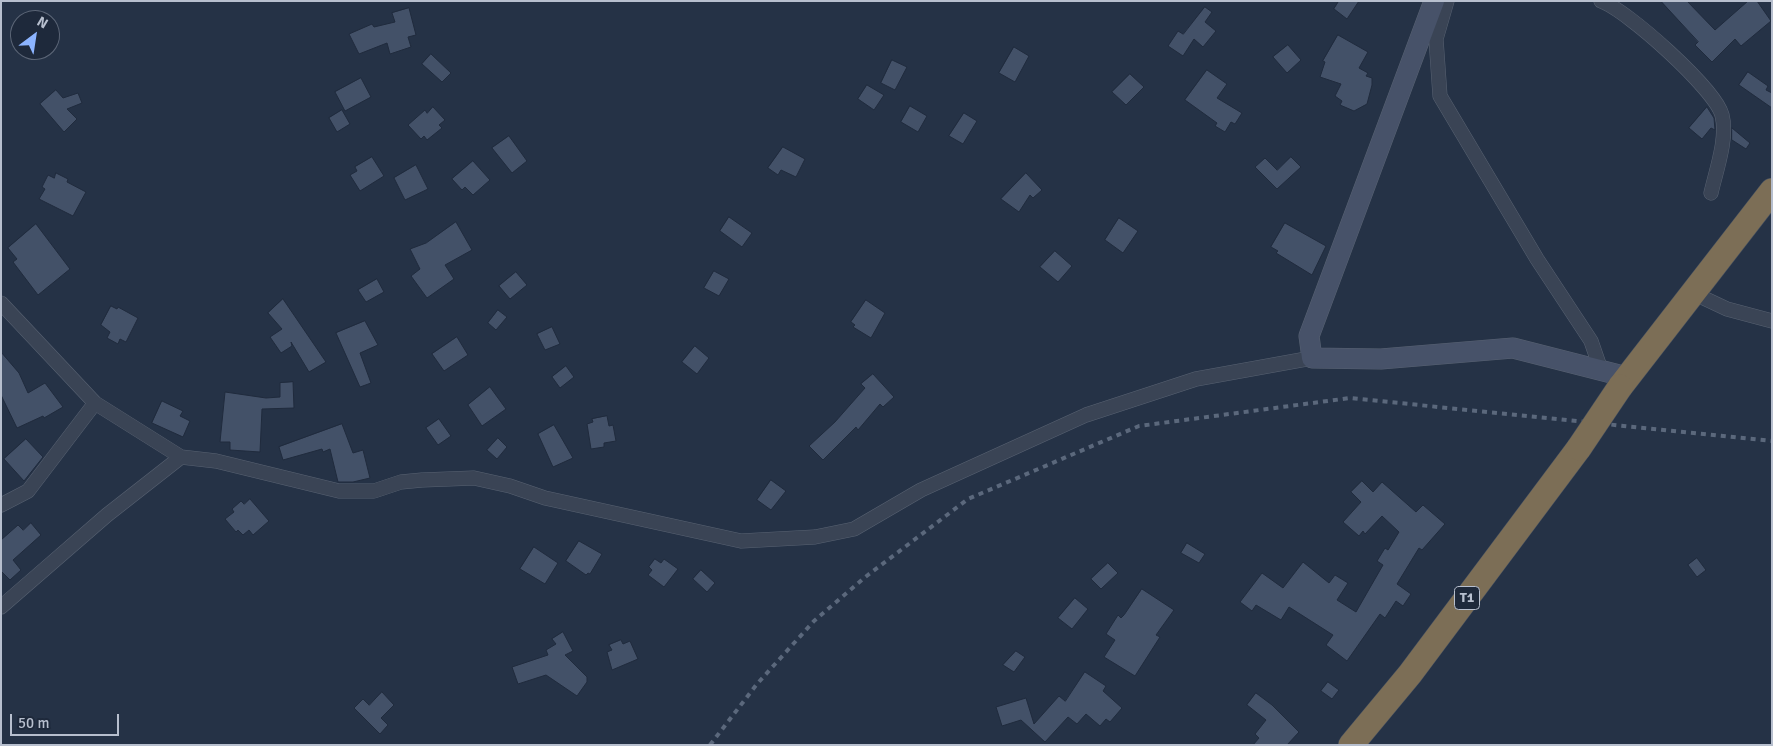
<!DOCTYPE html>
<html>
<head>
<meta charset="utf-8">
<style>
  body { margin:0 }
  #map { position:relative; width:1773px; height:746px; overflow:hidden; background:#253246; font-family:Signika,sans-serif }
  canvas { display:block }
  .frame { position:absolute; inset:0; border:2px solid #b7bfce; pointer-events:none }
  .north { position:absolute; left:10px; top:10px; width:50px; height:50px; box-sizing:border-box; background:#1e293b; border:1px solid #5b6576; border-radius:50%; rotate:31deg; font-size:14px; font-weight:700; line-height:20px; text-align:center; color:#b7bfce }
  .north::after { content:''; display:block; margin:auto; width:18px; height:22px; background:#8cb4ff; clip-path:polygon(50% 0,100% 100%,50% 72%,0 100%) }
  .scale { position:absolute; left:10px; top:714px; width:109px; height:22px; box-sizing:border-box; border:2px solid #b7bfce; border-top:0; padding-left:6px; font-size:15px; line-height:18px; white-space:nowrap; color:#b7bfce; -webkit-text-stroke:4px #1e293b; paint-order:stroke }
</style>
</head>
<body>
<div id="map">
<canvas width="1773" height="746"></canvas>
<div class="frame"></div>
<div class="north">N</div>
<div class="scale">50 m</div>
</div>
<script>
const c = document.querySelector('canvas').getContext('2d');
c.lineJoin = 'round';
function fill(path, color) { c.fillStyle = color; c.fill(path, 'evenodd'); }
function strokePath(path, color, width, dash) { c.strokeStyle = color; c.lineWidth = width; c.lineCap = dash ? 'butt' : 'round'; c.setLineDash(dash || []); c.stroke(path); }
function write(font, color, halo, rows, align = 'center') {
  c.font = font + ' Signika,sans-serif'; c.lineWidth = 4; c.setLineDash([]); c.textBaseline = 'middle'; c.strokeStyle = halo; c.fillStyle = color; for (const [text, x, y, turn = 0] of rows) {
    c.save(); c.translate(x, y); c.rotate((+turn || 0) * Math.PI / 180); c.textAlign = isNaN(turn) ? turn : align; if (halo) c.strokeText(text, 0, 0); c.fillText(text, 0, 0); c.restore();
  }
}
const building = new Path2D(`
  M1339,1h20l-12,18 -13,-10z
  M1661,1h26l28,29 33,-29h9l14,20 -30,25 -6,-7 -23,23 -17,-17 3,-3z
  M1205,7l7,5 -7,10 11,9 -13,16 -9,-8 -11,17 -15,-10 10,-15 5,3z
  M409,8l7,27 -8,2 3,10 -21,7 -3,-11 -28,11 -10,-20 23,-10 2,3 21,-5 -3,-9z
  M1338,35l30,17 -9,16 9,5 -2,3 6,2v7l-5,19 -13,7 -14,-6 2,-4 -7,-5 6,-12 -21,-7 5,-15 -2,-1z
  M1288,45l13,15 -14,13 -14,-16z
  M1014,47l15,9 -14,26 -16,-9z
  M431,54l20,19 -9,9 -20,-18z
  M892,60l15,7 -12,23 -14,-7z
  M1207,70l20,14 -10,14 25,15 -7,11 -4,-2 -6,10 -10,-6 2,-3 -32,-23z
  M1748,72l20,14 -2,4 6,3v15l-33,-23z
  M1130,74l14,13 -18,18 -14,-13z
  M361,78l10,19 -26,14 -10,-19z
  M867,85l17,10 -10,15 -16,-11z
  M56,90l7,8 15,-5 4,10 -15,6 10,10 -13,13 -24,-28z
  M910,106l17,10 -9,16 -17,-10z
  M433,107l12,13 -6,5 3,3 -15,12 -3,-4 -3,3 -13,-14 17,-15 2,3z
  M1707,107l7,11 1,12 -4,-2 -9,11 -13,-11z
  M342,110l8,14 -13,8 -8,-14z
  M964,113l13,8 -14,23 -14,-8z
  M1732,128l18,15 -4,6 -14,-9z
  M509,136l18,25 -15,12 -20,-25z
  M783,147l22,12 -9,18 -15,-7 -3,5 -10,-7z
  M372,157l12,19 -24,15 -10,-16 7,-4 -2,-4z
  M1291,157l10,10 -24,22 -22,-22 10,-9 12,12z
  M473,161l17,19 -17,15 -8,-8 -3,3 -10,-11z
  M416,165l12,24 -23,11 -11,-22z
  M56,173l12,6 -1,3 19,10 -13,24 -34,-17 6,-10 -3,-2 6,-12 6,3z
  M1026,173l16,17 -9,8 -3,-3 -11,17 -18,-13z
  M729,217l23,16 -10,14 -22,-16z
  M1119,218l19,13 -15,22 -18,-13z
  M456,222l16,28 -27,15 9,14 -27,19 -16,-22 9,-7 -10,-20 16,-6z
  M1285,223l41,23 -14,29 -36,-22 2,-2 -7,-4z
  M36,224l34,45 -32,26 -25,-33 4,-3 -9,-11z
  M1055,251l17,15 -14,16 -18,-15z
  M714,271l15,8 -10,17 -15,-8z
  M516,272l11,13 -17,14 -11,-13z
  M377,279l7,13 -18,10 -8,-12z
  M283,299l43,63 -17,10 -18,-30 1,4 -11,7 -11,-16 12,-8 -14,-16z
  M866,300l19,13 -14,25 -18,-11 2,-2 -4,-3z
  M111,306l6,3 1,-2 20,11 -12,24 -6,-3 -2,5 -11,-6 3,-6 -9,-7z
  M498,310l9,7 -11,13 -8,-7z
  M365,321l13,24 -18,8 11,30 -11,4 -24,-54z
  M552,327l8,17 -15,6 -8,-16z
  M457,337l11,18 -24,16 -12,-17z
  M695,346l14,12 -12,16 -15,-12z
  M1,352l18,21 9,20 17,-10 18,24 -19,11 -1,-2 -26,12 -16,-33z
  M566,366l8,11 -14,11 -8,-11z
  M873,374l21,23 -11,10 -3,-3 -22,26 -2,-3 -33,33 -14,-14 26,-24 30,-34 -4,-4z
  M293,382l1,26 -32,1 -2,43 -30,-2v-8h-10l5,-50 41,6 14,-1v-14z
  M490,387l16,22 -24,17 -14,-21z
  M162,401l21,10 -3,5 10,5 -7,16 -31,-14z
  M607,416l2,10 4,-1 3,16 -12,2v4l-13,2 -4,-25 6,-2 -1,-3z
  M439,419l12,17 -13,9 -12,-17z
  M342,424l11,29 10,-3 7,28 -17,4h-15l-8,-33 -7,3 -1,-3 -39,11 -4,-13z
  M554,425l19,33 -20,9 -15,-33z
  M498,438l9,9 -10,12 -10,-9z
  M26,439l17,18 -19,24 -20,-22z
  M771,480l15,11 -15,19 -14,-10z
  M1362,481l11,11 9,-10 34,30 7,-7 22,19 -23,26 -3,-2 -22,36 14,10 -8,12 -7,-5 -11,17 -5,-4 -33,47 -21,-16 7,-10 -44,-28 -8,13 -25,-15 -4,6 -12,-9 22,-29 21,15 20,-26 26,21 6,-8 13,8 -11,17 19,12 27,-47 -6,-4 8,-13 3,2 11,-18 -17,-16 -17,18 -2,-3 -4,5 -16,-14 18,-20 -10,-10z
  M250,499l19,22 -16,14 -4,-5 -6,5 -5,-5 -2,2 -11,-13 9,-7 -2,-3 9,-8 3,3z
  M31,523l10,12 -28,25 8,10 -11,10 -9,-9v-31l17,-15 5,5z
  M579,541l23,13 -12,20 -2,-1 -2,2 -20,-14z
  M1187,543l18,11 -6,9 -18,-10z
  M534,547l24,16 -13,21 -25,-15z
  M1697,558l9,12 -9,7 -9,-12z
  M655,559l6,4 3,-4 14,10 -14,18 -16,-12 4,-5 -3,-3z
  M1108,563l10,10 -17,16 -10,-10z
  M701,570l14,13 -8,9 -14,-13z
  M1142,589l32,21 -18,25 4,2 -25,39 -31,-19 11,-17 -9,-6 12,-19 3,3 3,-3z
  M1075,598l13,11 -16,20 -14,-11z
  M563,632l10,19 -8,4 22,22v5l-10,14 -31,-21 -28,9 -6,-17 36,-12 -2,-5 10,-6 -4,-5z
  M621,640l2,4 7,-3 8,18 -26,11 -5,-18 5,-2 -3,-5z
  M1016,651l9,6 -11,15 -11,-7z
  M1085,672l21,14 -3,5 19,17 -12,14 -4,-3 -6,7 -14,-12 -9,10 -9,-7 -23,25 -24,-22 -19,6 -6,-19 30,-9 8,26 25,-28 6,5z
  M1328,682l11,8 -7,9 -11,-8z
  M382,692l12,13 -13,13 7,7 -8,9 -26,-26 9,-9 6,6z
  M1256,693l16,12 27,27 -12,13h-34l6,-7 -4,-4 11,-14 -19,-15z`);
fill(building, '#435168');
strokePath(building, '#202b3d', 1);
const street = new Path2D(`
  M1447,1l-11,38 4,57 97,163 54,82 10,29
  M1601,1c26,9 114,88 121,114 6,23 -6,56 -11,78
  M1693,293l34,16 45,12
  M1,303l94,100 86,54 35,4 123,30h35l27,-9 21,-2 52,-2 36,8 35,12 196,43 74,-4 39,-8 67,-39 165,-75 110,-36 116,-21
  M1,505l27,-14 67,-88
  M1,607l106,-92 74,-58`);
const secondary = new Path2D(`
  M1434,1l-125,335 3,22 69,1 132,-11 114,29`);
const highway = new Path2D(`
  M1620,387l152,-196
  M1351,745l59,-71 169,-226`);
strokePath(street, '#586272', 15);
strokePath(secondary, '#586272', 21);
strokePath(highway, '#444f60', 26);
strokePath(street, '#3a4455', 14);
strokePath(secondary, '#475269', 20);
strokePath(highway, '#7c6e56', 25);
strokePath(new Path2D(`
  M710,745l47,-61 57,-63 50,-43 104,-79 171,-73 211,-28 422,43`), '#5b687c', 4, [5, 5]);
const highwayBridge = new Path2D(`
  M1579,448l41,-61`);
strokePath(highwayBridge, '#444f60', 26, []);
strokePath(highwayBridge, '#7c6e56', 25);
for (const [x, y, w] of [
  [1467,598,25]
]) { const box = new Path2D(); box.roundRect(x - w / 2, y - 11.5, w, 23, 4); c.fillStyle = '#1e293b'; c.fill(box); strokePath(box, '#b7bfce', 1); }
write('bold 14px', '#b7bfce', null, [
  ["T1",1467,598]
]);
</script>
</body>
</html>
